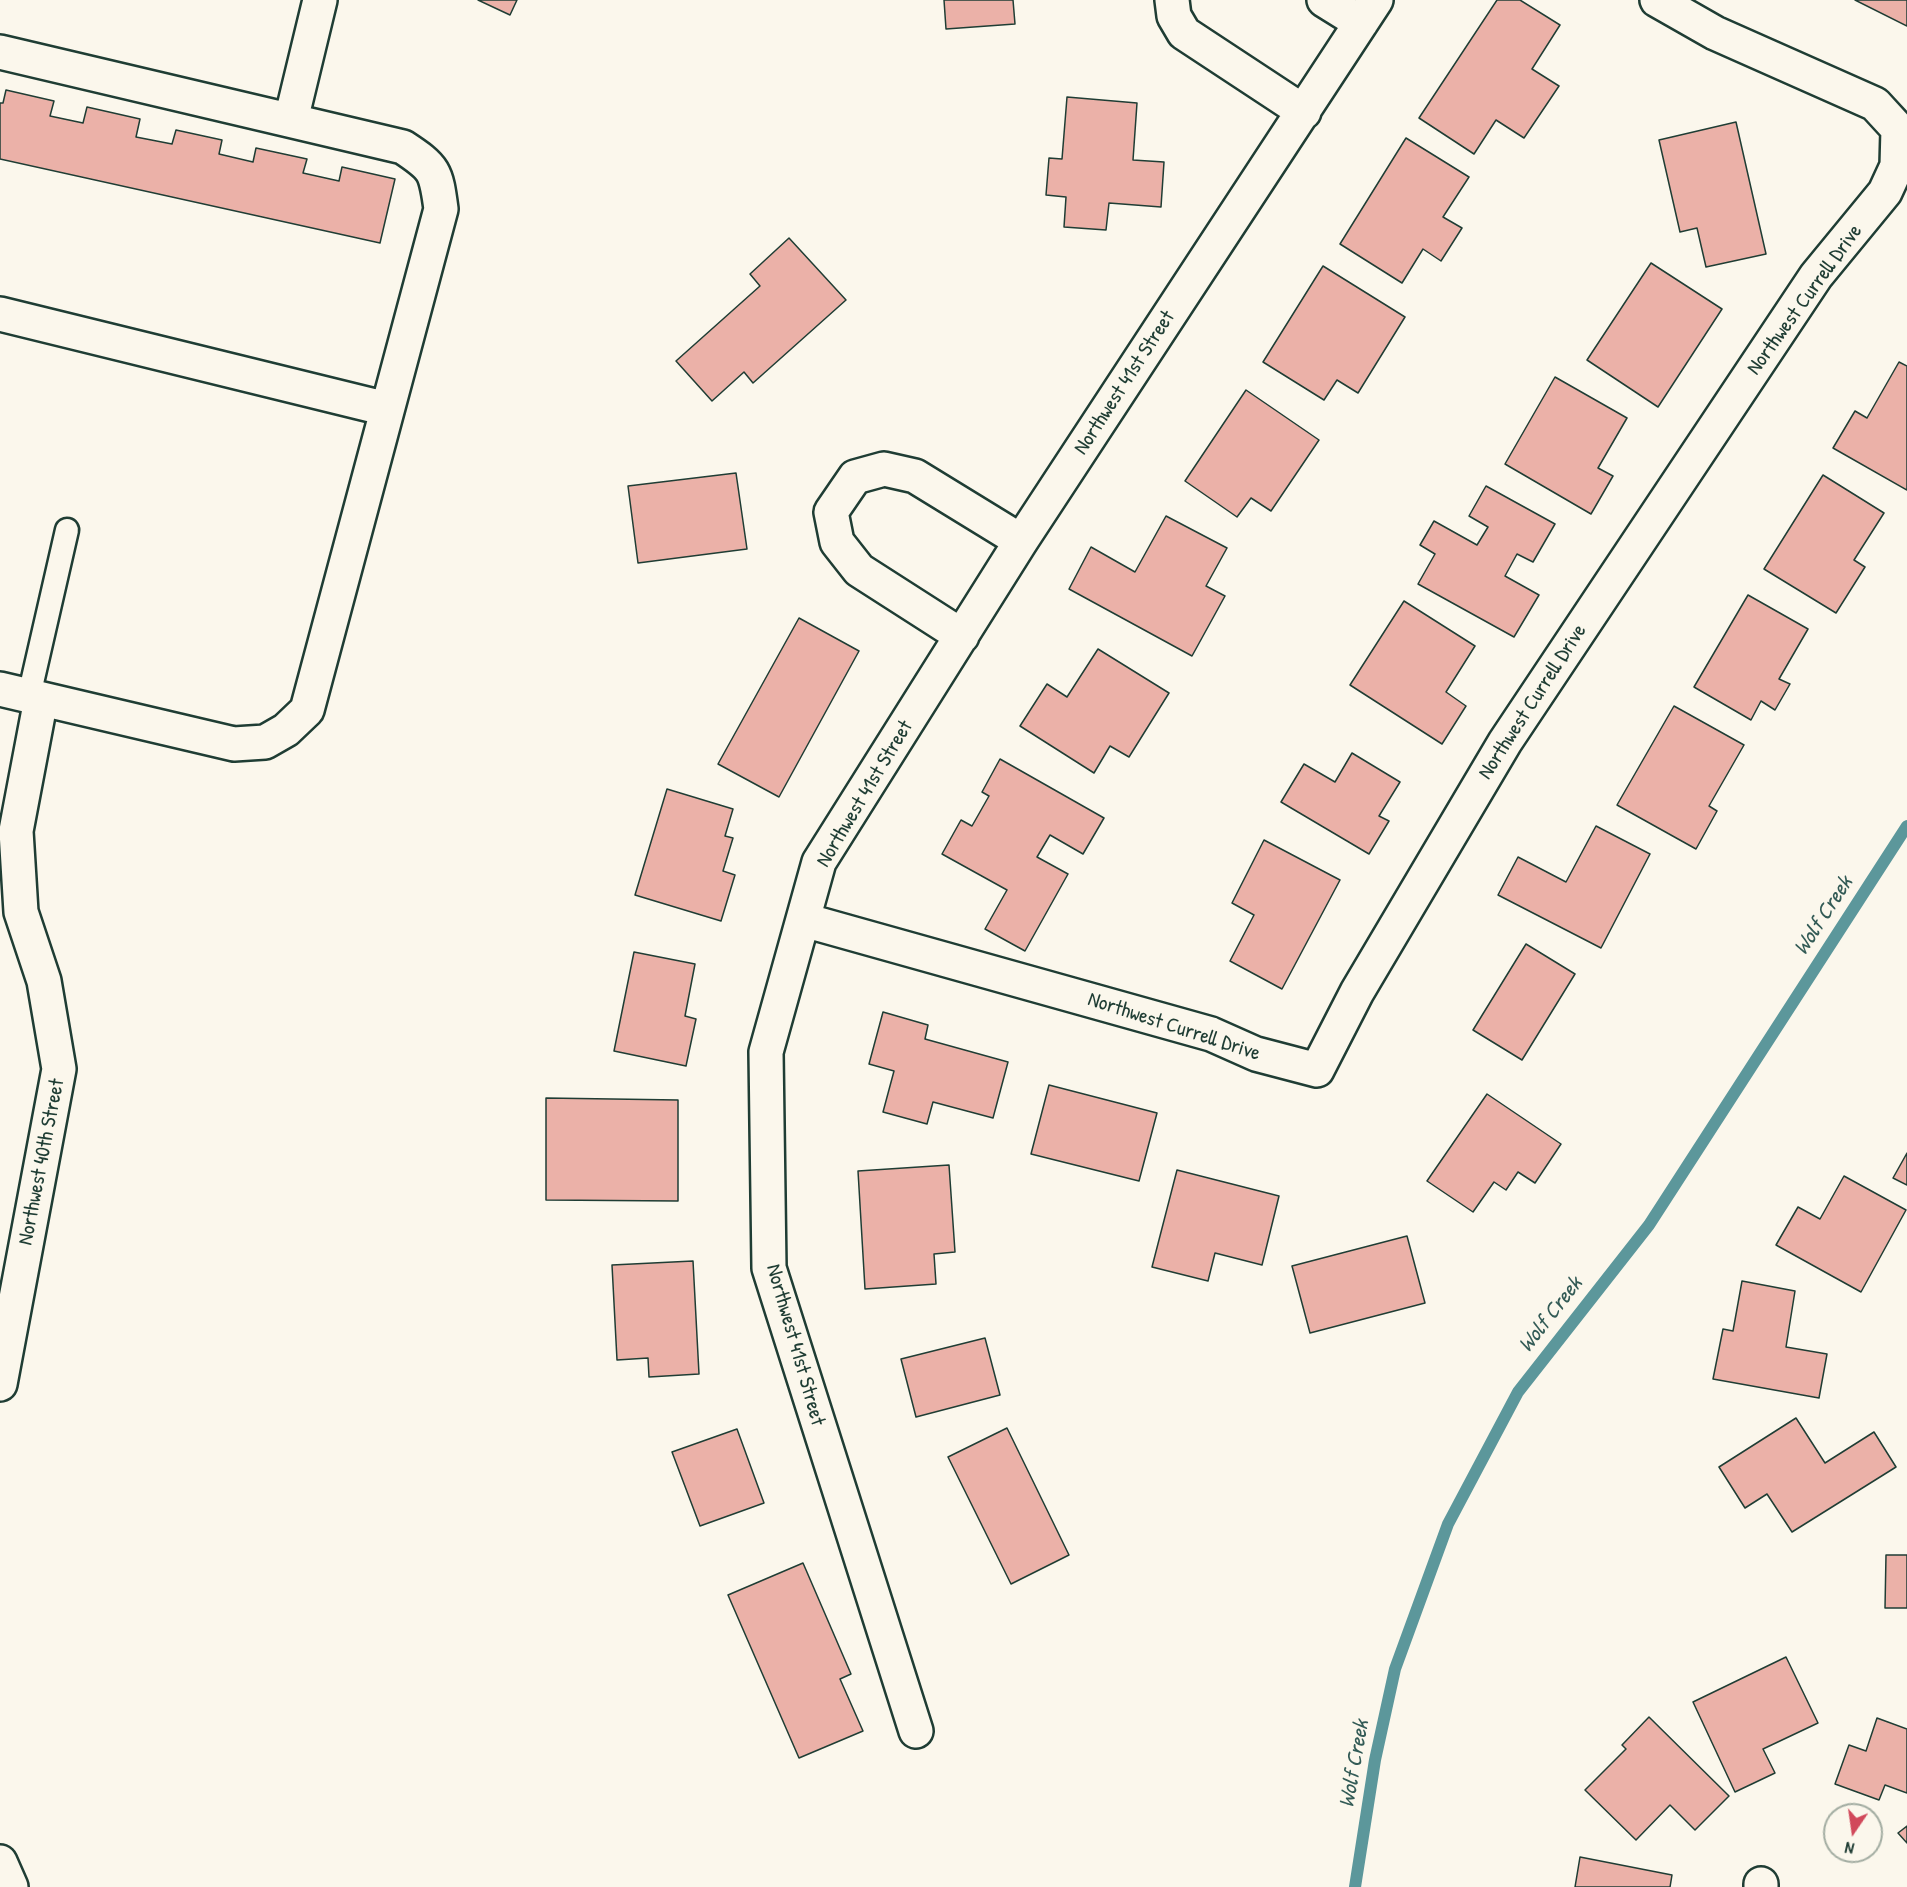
<!DOCTYPE html>
<html>
<head>
<meta charset="utf-8">
<style>
  body { margin:0 }
  #map { position:relative; width:1907px; height:1887px; overflow:hidden; background:#fbf7ec; font-family:"Patrick Hand",sans-serif }
  canvas { display:block }
  .north { position:absolute; left:1823px; top:1803px; width:60px; height:60px; box-sizing:border-box; background:#fbf7ec; border:2px solid #a3ada2; border-radius:50%; rotate:193deg; font-size:16px; font-weight:700; line-height:24px; text-align:center; color:#1f3d34 }
  .north::after { content:''; display:block; margin:auto; width:21px; height:27px; background:#d1495b; clip-path:polygon(50% 0,100% 100%,50% 72%,0 100%) }
</style>
</head>
<body>
<div id="map">
<canvas width="1907" height="1887"></canvas>
<div class="north">N</div>
</div>
<script>
const c = document.querySelector('canvas').getContext('2d');
c.lineJoin = 'round';
function strokePath(path, color, width, dash) { c.strokeStyle = color; c.lineWidth = width; c.lineCap = dash ? 'butt' : 'round'; c.setLineDash(dash || []); c.stroke(path); }
function fill(path, color) { c.fillStyle = color; c.fill(path, 'evenodd'); }
function write(font, color, halo, rows, align = 'center') {
  c.font = font + ' "Patrick Hand",sans-serif'; c.lineWidth = 5; c.setLineDash([]); c.textBaseline = 'middle'; c.strokeStyle = halo; c.fillStyle = color; for (const [text, x, y, turn = 0] of rows) {
    c.save(); c.translate(x, y); c.rotate((+turn || 0) * Math.PI / 180); c.textAlign = isNaN(turn) ? turn : align; if (halo) c.strokeText(text, 0, 0); c.fillText(text, 0, 0); c.restore();
  }
}
strokePath(new Path2D(`
  M1355,1887l20,-127 20,-91 53,-145 70,-132 131,-167 258,-399`), '#5c979b', 12);
const building = new Path2D(`
  M478,0h39l-7,15z
  M944,0h69l2,24 -69,5z
  M1497,0h23l40,25 -28,44 27,17 -35,52 -28,-18 -22,34 -55,-36z
  M1855,0h52v26z
  M6,90l48,11 -4,15 33,7 4,-16 53,12 -4,18 36,7 4,-14 46,10 -3,14 34,8 3,-14 51,11 -4,14 36,8 3,-14 53,12 -15,64 -380,-84v-56h3z
  M1067,97l70,6 -4,57 31,2 -3,45 -52,-4 -3,27 -42,-3 2,-30 -20,-2 3,-37 13,1z
  M1736,122l30,132 -60,13 -9,-39 -17,4 -21,-92z
  M1406,138l63,39 -26,40 19,11 -21,33 -18,-12 -21,34 -62,-39z
  M789,238l57,62 -93,83 -9,-11 -32,29 -36,-40 84,-75 -10,-12z
  M1651,263l71,46 -64,98 -71,-47z
  M1323,266l82,51 -47,76 -21,-13 -13,20 -61,-38z
  M1899,362l8,4v124l-74,-42 22,-37 12,7z
  M1555,377l72,41 -29,50 15,8 -22,38 -86,-50z
  M1246,390l73,50 -48,71 -20,-13 -14,19 -52,-36z
  M736,473l11,76 -109,14 -10,-77z
  M1823,475l61,38 -30,47 11,7 -29,46 -72,-44z
  M1486,486l69,38 -22,38 -16,-8 -12,22 34,19 -25,42 -96,-53 17,-30 -15,-9 14,-24 43,24 11,-18 -19,-11z
  M1166,516l61,32 -21,38 19,10 -33,60 -123,-67 22,-42 44,25z
  M1748,595l60,34 -29,50 11,5 -15,26 -14,-9 -10,19 -57,-33z
  M1404,601l71,45 -29,46 20,14 -24,38 -92,-59z
  M799,618l60,33 -80,146 -61,-33z
  M1098,649l71,44 -40,64 -19,-11 -16,27 -74,-47 27,-42 20,13z
  M1674,706l70,39 -35,61 8,5 -21,38 -79,-44z
  M1352,753l48,29 -21,34 10,5 -20,33 -88,-52 23,-38 31,18z
  M1000,759l104,59 -21,36 -33,-19 -13,22 31,17 -43,77 -40,-22 22,-39 -65,-36 19,-34 11,6 17,-30 -7,-4z
  M667,789l66,20 -8,27 8,2 -10,33 12,4 -14,46 -86,-26z
  M1596,826l54,28 -49,94 -103,-53 20,-38 48,25z
  M1264,840l76,40 -58,109 -52,-28 24,-46 -22,-12z
  M1526,944l49,30 -53,86 -49,-30z
  M634,952l61,12 -10,52 11,3 -10,47 -72,-15z
  M883,1012l45,13 -3,14 83,23 -15,56 -60,-16 -6,22 -44,-12 11,-41 -25,-7z
  M1049,1085l108,28 -18,68 -108,-27z
  M1487,1094l74,50 -26,39 -17,-11 -12,18 -12,-8 -21,30 -46,-31z
  M546,1098l132,2v101l-132,-1z
  M1907,1153v32l-14,-7z
  M949,1165l6,87 -21,2 2,30 -71,5 -7,-118z
  M1177,1170l102,26 -17,69 -47,-12 -7,28 -56,-14z
  M1844,1176l62,34 -45,82 -85,-47 22,-38 22,12z
  M1407,1236l18,67 -115,30 -18,-67z
  M693,1261l6,113 -50,3 -1,-19 -31,2 -5,-95z
  M1742,1281l53,10 -9,56 41,7 -8,44 -106,-19 10,-50 10,2z
  M985,1338l15,57 -84,22 -15,-58z
  M1796,1418l29,45 49,-31 22,35 -104,65 -25,-38 -22,14 -26,-41z
  M1007,1428l62,127 -58,29 -63,-127z
  M737,1429l27,74 -64,23 -28,-74z
  M1886,1555h21v53h-22z
  M803,1563l48,111 -11,5 23,52 -64,27 -71,-163z
  M1786,1657l32,66 -55,26 12,24 -40,19 -42,-90z
  M1649,1717l80,79 -34,34 -25,-25 -34,35 -51,-50 41,-41 -4,-4z
  M1877,1718l30,11v64l-22,-8 -6,15 -44,-16 14,-39 17,6z
  M1907,1826v17l-9,-10z
  M1580,1857l92,18 -2,12h-95z`);
fill(building, '#ebb1a8');
strokePath(building, '#1f3d34', 1.5);
const lane = new Path2D(`
  M29,696l38,-166`);
const street = new Path2D(`
  M1172,0l2,16 10,17 120,79
  M1324,0l37,23
  M0,52l403,95c32,21 33,24 38,62l-134,501 -21,20 -21,12 -31,2 -234,-55
  M291,120l29,-120
  M0,314l387,95
  M962,636l-103,-66 -22,-28 -6,-30 24,-35 29,-8 31,7 106,65
  M804,920l407,114 45,20 61,16 40,-78 148,-250 311,-466 69,-84 12,-26 1,-37 -23,-25 -160,-71 -58,-33
  M0,1384l59,-315 -15,-88 -23,-69 -5,-81 25,-132
  M916,1731l-147,-463 -3,-216 53,-190 202,-321 355,-541
  M0,1862l11,25
  M1761,1884v3`);
strokePath(lane, '#1f3d34', 27);
strokePath(street, '#1f3d34', 38);
strokePath(lane, '#fbf7ec', 22);
strokePath(street, '#fbf7ec', 33);
write('21px', '#1f3d34', '#fbf7ec', [
  ["Northwest Currell Drive",1805,300,-54],
  ["Northwest 41st Street",1125,383,-57],
  ["Northwest Currell Drive",1533,702,-57],
  ["Northwest 41st Street",865,794,-59],
  ["Northwest Currell Drive",1174,1027,18],
  ["Northwest 40th Street",42,1162,-79],
  ["Northwest 41st Street",795,1345,74]
]);
write('italic 22px', '#335b56', '#fbf7ec', [
  ["Wolf Creek",1824,916,-57],
  ["Wolf Creek",1551,1315,-52],
  ["Wolf Creek",1355,1764,-80]
]);
</script>
</body>
</html>
